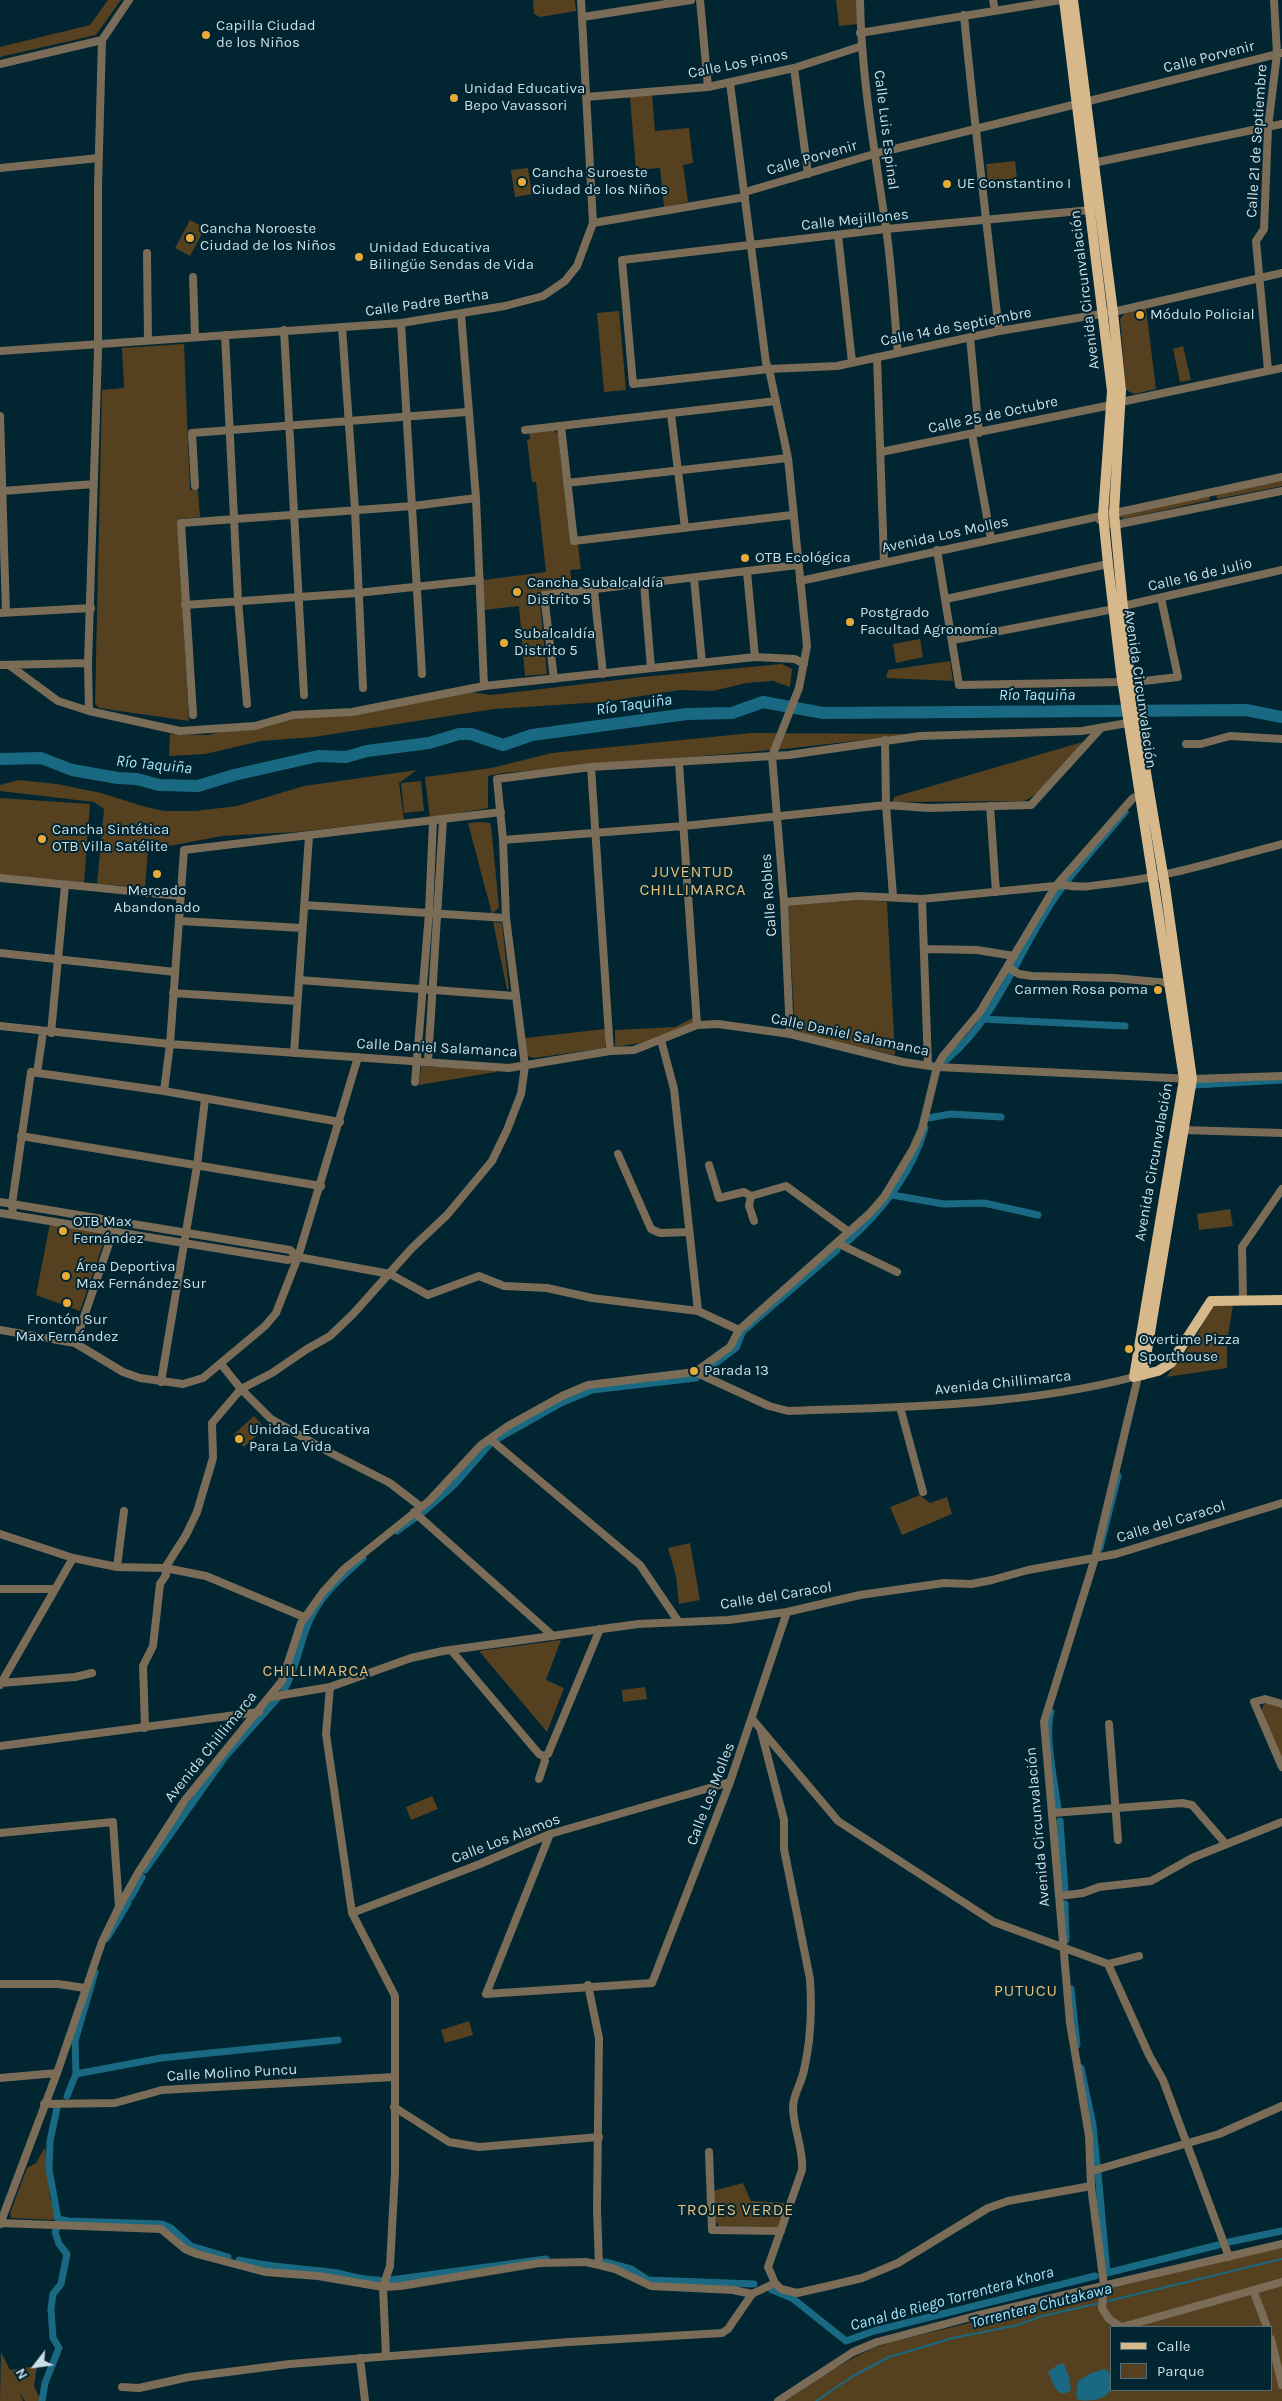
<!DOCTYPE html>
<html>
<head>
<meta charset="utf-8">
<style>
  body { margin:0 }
  #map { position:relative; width:1282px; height:2401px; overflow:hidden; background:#012531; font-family:Karla,sans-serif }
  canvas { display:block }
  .legend { position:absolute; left:1110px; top:2326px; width:162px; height:65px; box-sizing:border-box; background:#012531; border:1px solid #526f79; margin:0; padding:6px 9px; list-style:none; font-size:15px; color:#ccdee6 }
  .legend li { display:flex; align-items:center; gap:10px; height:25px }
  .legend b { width:25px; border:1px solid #526f79 }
  .north { position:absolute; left:10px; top:2341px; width:50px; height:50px; -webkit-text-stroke:4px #012531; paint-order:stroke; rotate:240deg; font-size:14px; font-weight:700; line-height:20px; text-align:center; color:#ccdee6 }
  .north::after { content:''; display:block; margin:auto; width:18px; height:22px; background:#ccdee6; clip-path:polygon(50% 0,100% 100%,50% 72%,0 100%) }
</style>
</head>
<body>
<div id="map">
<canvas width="1282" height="2401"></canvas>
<ul class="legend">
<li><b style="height:6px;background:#d7b88a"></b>Calle</li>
<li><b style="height:14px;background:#554020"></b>Parque</li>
</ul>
<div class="north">N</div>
</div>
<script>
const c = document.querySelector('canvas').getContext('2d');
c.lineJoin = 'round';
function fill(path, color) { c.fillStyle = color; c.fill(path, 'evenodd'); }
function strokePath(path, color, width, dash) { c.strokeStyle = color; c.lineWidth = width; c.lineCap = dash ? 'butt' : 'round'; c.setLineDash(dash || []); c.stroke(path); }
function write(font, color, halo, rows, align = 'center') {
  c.font = font + ' Karla,sans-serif'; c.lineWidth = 4; c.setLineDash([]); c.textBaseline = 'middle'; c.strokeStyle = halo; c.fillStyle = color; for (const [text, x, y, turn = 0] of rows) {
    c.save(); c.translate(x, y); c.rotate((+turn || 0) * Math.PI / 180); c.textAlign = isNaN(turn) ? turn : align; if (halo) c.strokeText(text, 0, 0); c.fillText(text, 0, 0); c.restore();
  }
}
fill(new Path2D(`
  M108,0h13l-25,35 -96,22v-10l90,-22z
  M533,0h42l1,11 -36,6 -6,-3z
  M836,0h21l2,24 -20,2z
  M652,95l3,36 34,-3 4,35 -10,2 5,37 -24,5 -4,-39 -24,2 -6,-73z
  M1015,161l2,17 -29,3 -2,-17z
  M528,168l4,26 -17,3 -4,-27z
  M190,220l15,8 -15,28 -15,-8z
  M1146,308l10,81 -22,5 -8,-4 -6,-71 5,-6z
  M619,311l7,79 -22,2 -7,-79z
  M184,344l6,146h8l2,27 -22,2 11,202 -90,-13 -4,-4 7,-314 22,-2 -2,-40z
  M1183,346l8,34 -11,2 -7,-33z
  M554,430l4,4 13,108 7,3 3,24 -11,1 3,19 -34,4 8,81 -22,2 -6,-70 -35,4 -1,-30 63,-8 -10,-90h-4l-5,-42 3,-1 -1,-6z
  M1282,481v5l-65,13 -1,-5z
  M1209,495l1,5 -86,19 -4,-2v-3z
  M920,639l3,18 -27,6 -3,-19z
  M950,661l3,20 -67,-3 2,-8z
  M782,664l10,5 -2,18 -17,-6 -27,2 -33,8 -33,-1 -77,12 -109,7 -180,28 -53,4 -56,13 -36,2 1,-22 38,1 16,-4 43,-4 28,-10 60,-2 116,-23 20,3 151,-18z
  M751,733l165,1 -132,15 -281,24 -15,3v32l-58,10 -5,-41 66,-9 61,-15z
  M1086,741c-17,19 -40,50 -62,60l-131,1 1,-5z
  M417,770l-18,13 5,37 -108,12 -74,4 -74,14 -3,37 -48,-3 7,-75 -10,-7 -94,-11v-6l18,-5 39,4 44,9 45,14 18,4h31l42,-5 67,-20z
  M421,781l3,30 -20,2 -3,-30z
  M0,798l90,6 -6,80 -84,-9z
  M480,822l10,1 1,3 8,81 -7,7 -24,-91z
  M864,900l23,2 8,153 -82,-18 -18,-6 -7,-126z
  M493,922l9,1 7,66 -2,1z
  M693,1018v5l-53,20 -25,4v-17l60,-3z
  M605,1029v19l-71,10 -7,-2 -2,-18z
  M421,1066l76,4 -1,2 -77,13z
  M1230,1209l3,17 -34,4 -2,-16z
  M50,1224l57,9 -27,78 -44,-16z
  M1218,1304l15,1 -6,37v26l-61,9c10,-12 20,-25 29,-38 8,-13 9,-29 23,-35z
  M254,1416l11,12 -21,19 -11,-12z
  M920,1495l10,8 17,-6 5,17 -50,21 -12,-28z
  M690,1543l10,57 -21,4 -3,-28 -8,-28z
  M561,1640l-15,40 18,8 -17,44 -68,-81z
  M645,1687l2,12 -24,3 -1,-12z
  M1266,1703l16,4v52l-21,-47 2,-7z
  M432,1796l6,13 -27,11 -5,-13z
  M469,2021l4,14 -28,8 -4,-13z
  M45,2147l5,51 5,13v9l-44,-2 -1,-5 17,-45 9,-5z
  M743,2183l8,18 37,2 -9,24 -60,-1 -5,-6 -1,-29z
  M1282,2247v154h-496c33,-22 66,-47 105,-59zM1111,2327h160v63h-160z
  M1,2352l9,18 27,-4 -3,20 7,15h-16l-6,-9 4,9h-23z`), '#554020');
fill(new Path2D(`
  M1059,2364h5l5,13 2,13 -5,3h-6l-5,-5 -7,-16z
  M1105,2369l6,6c0,4 1,9 0,13 -4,13 -23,13 -33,12l-2,-5 2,-14 13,-8z`), '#196982');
strokePath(new Path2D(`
  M1104,2302l178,-43
  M816,2401l37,-25 36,-19 64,-19 65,-13 24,-9 58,-13`), '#196982', 2);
strokePath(new Path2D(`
  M1146,714v-5
  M982,1019l143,7
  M946,1060c54,-44 75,-117 115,-171 20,-27 43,-52 64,-77
  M1195,1085l87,-5
  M928,1118l23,-4 50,3
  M892,1195l52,9 40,-1 54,12
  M844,1245c36,-32 68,-70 81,-117
  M705,1371l31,-23 7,-17 94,-81
  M499,1438l62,-35 31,-13 104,-12
  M423,1512l32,-28 34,-39
  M397,1531l18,-13
  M1100,1548l18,-72
  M284,1690c12,-20 15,-44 24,-66 10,-26 34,-48 55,-66
  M1051,1712c-7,22 4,72 7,97
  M1060,1821l5,70
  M145,1870l80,-113 52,-58
  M131,1897l11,-20
  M1065,1904l1,36
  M107,1938l21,-35
  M1071,1989l6,56
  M1081,2068l12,57 4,41
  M76,2074l85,-16 177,-18
  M67,2096l9,-22 -1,-33 20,-69
  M57,2108l-7,33 -1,28 9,50 10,2 94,3 9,4 20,18 37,11
  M1098,2173l9,100 111,-28
  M1229,2242l53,-11
  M239,2260c32,8 65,8 98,13 14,3 27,7 42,7
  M605,2262l26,7 17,11 106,4
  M391,2280l155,-21
  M772,2290l20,8 54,43 28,-10 221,-55
  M42,2401l3,-18 14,-35 -6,-10 -2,-29 2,-15 8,-10 6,-30 -8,-10 -4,-12 3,-6`), '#196982', 7);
strokePath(new Path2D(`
  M0,759l41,-1 31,12 46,8 19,1 22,6 39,1 36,-11 84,-19 28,1 21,-6 62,-8 30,-9h12l32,11 29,-10 155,-21 45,-1 31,-11 60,11 423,-3 36,7`), '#196982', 12);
strokePath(new Path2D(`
  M700,0l8,87
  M860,0c1,76 15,152 26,228 6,41 8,83 12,125
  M993,0l2,10
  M964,15c10,106 23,211 35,316
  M583,17l108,-17
  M860,33l201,-33
  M0,64l102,-24
  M794,68l14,106
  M730,83l36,280 3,6 19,89 19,188 -8,42 -27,68 12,146 6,132
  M586,97l122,-10 86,-19 68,-22
  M1085,102l197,-49
  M1093,163l189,-39
  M0,168l99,-10
  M745,192l129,-38 203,-50
  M1091,210l-205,19 -264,31 11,124 136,-15 68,-3 162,-35 114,-19 169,-39
  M593,223l152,-26
  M838,235l14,127
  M147,253l1,87
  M193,277l2,60
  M461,314l15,184 8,188
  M401,323l21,351
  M342,327l13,182 8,179
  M284,330l20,365
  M225,335l13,265 9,104
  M970,337l9,96
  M0,351l401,-28 104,-17 38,-10 9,-6 13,-9 12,-15 16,-43 -12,-223
  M877,357l7,205
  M1268,370l-12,-129 8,-12 4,-102 9,-73 -3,-54
  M1121,402l161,-34
  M671,414l14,114
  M0,416l6,196
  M561,426l13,115 218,-26
  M525,430l251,-29
  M972,434l19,105
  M881,452l230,-47
  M567,483l221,-25
  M195,486l-3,-53 275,-21
  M3,491l91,-7
  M1100,520l15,5 167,-34
  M937,550l22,135 164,-3
  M747,572l8,85
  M694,578l8,85
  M800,581l482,-104
  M644,584l7,84
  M594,590l9,84
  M946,599l162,-35
  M185,605l172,-12 123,-13
  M1123,606l159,-36
  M0,613l91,-5
  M953,640l161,-31
  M0,665l88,-2
  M9,665l49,36 31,10 91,20 75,-5 38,-11 59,-3 132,-26 271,-29 40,2 9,5
  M554,679l-10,-84 254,-30
  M1144,681l34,-4 -17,-79
  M89,711l-1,-48 10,-312v-164l4,-147 27,-40
  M193,715l-12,-192 232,-17 63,-8
  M885,740l1,65 7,91
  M1186,744h15l29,-8 52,3
  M679,763l18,262
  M591,767l19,284
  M990,806l6,86
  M503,840l181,-14 202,-21 43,3 102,-3 70,-77
  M0,878l180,18
  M922,899l6,166
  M784,902l75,-6 63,3 143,-14c14,3 27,1 41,-1 60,-6 118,-25 176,-40
  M304,905l202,13
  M180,921l122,7
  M925,949l52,1 37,6
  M0,953l175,19
  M1007,967l12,7 13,2 82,2 55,5
  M299,980l216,16
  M173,993l124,8
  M0,1026l170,18 339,24 101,-17 24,-1 63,-25 21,-1 72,10 113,28 34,5 255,12 90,-3
  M51,1033l14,-148
  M661,1040l13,49 24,222
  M294,1053l15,-217
  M428,1062l15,-242
  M37,1073l6,-41
  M415,1082l14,-169 4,-92
  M164,1091l6,-47 14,-194 317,-38
  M1183,1130l99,3
  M21,1136l300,50
  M618,1154l33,75 9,4 28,-1
  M709,1165l10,33 25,-6 7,4 35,-10 63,46
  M751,1196l-2,10 5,15
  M0,1202l290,48 8,7
  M0,1213l288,47 10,-3 92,17 38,21 51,-19 25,10 43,2 45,10 106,13 41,19
  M13,1215l-1,-11 19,-132 133,19 176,31
  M837,1243l60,29
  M1243,1299l-1,-52 40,-58
  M0,1330l75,13 48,29 17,6 43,6 20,-6 62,-52 11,-13 22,-56 60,-200
  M75,1343l38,-111
  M221,1364l20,25 30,30 58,33 61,31 31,24
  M695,1372l74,34 19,5c115,-4 234,-5 346,-34
  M161,1382l36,-216 8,-67
  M900,1407l23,85
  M490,1439l150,126 38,56
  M414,1512l139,124
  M0,1534l73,24 44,9 48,1 41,8 98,41
  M117,1567l7,-56
  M0,1589h54
  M451,1650l88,104 5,2
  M1,1683l74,-6 17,-4
  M0,1685l73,-127
  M330,1687l-4,47 26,179 43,83v176l-5,94 -7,21 3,69
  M271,1697l59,-10 81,-29 32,-7 195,-27 91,-4 58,-8 73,-17 84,-12 27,1 21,-4 36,-10 88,-16 166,-51
  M1282,1704l-17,-5 -11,3 28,65
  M753,1720l85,101 156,101 114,42 31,-8
  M1109,1724l9,116
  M145,1728l-2,-62 10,-20 7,-62 6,-9 -1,-7 21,-33 11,-23 16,-54 -1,-35 29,-34 31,-16 35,-24 23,-13 23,-22 59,-66 35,-33 45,-54 15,-31 14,-36 4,-28 -19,-148 -3,-78 -6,-61 94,-12 198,-12 131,-19 162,-5 51,-9
  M761,1731l23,89v29l26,130c2,30 1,61 -6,91 -2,12 -11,25 -11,37 0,22 11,42 9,63l-34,97 7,16 6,6 16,4 27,-6 38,-9 36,-15 90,-55 20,-7 83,-15
  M0,1746l259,-34
  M539,1779l6,-18 -1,-5 4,-2 52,-125
  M1053,1813l129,-10 10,2 33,38
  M0,1833l113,-11 6,85
  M550,1834l-64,160 166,-11 78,-201 57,-170
  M1059,1896l24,-3 16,-6 52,-6 41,-23 90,-36
  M352,1913l128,-49 70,-30 180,-52
  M1108,1964l41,91 14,25 66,177
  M0,1984h58l27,4
  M588,1985l11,53 -2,172 2,55
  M0,2078l57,-5
  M44,2104l71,-1 47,-13 232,-13
  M394,2107l55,35 30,5 120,-10
  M709,2152l3,78 69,1
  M1092,2171l127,-37 63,-28
  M0,2223l161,6 24,20 12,5 68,18 53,4 65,11 18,-1 138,-23 47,-1 13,3 16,4 36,17 82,4 19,4 23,-11
  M0,2224l57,-151 45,-131 17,-35 19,-34 47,-73 97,-119 19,-58 22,-31 21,-23 85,-68 52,-56 27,-19 54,-30 26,-11 107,-13 35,-25 9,-17 131,-117 14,-16 29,-48 9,-20 15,-62 6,-11 37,-44 75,-125 78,-89 8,-3
  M1253,2290l14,37
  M1121,2327l-12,-8 -7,-11 2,-23 -13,-99 -2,-50 -19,-113 -26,-301 51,-164 43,-181
  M1122,2327l160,-45
  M1271,2339l11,46
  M360,2358l5,43
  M122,2387l17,1 50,-11 101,-13 279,-22 153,-9 6,-4 24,-35
  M778,2401l75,-49 24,-10 98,-26 307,-72`), '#7a6c56', 8);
strokePath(new Path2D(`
  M1064,0l48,391 -9,124 5,49 13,109 63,406 -50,298 24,-6 13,-8 40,-62 71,-1
  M1073,0l40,312 8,78 -7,123 15,158 36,215 27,193 -49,296`), '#d7b88a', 10);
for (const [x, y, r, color] of [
  [206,35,5,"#eaaa39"],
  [454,98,5,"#eaaa39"],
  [522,182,5,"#eaaa39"],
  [947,184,5,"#eaaa39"],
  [190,238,5,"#eaaa39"],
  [359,257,5,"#eaaa39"],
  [1140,315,5,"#eaaa39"],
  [745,558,5,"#eaaa39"],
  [517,592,5,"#eaaa39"],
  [850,622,5,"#eaaa39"],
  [504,643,5,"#eaaa39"],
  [42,839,5,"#eaaa39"],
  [157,874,5,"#eaaa39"],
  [1158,990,5,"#eaaa39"],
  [63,1231,5,"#eaaa39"],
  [66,1276,5,"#eaaa39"],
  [67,1303,5,"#eaaa39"],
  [1129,1349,5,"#eaaa39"],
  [694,1371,5,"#eaaa39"],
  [239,1439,5,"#eaaa39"]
]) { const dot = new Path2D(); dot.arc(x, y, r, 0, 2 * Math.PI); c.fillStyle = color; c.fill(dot); strokePath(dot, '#012531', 2); }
write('15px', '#ccdee6', '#012531', [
  ["Capilla Ciudad",216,26],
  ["de los Niños",216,43],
  ["Unidad Educativa",464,89],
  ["Bepo Vavassori",464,106],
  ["Cancha Suroeste",532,173],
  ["Ciudad de los Niños",532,190],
  ["UE Constantino I",957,184],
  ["Cancha Noroeste",200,229],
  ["Ciudad de los Niños",200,246],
  ["Unidad Educativa",369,248],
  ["Bilingüe Sendas de Vida",369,265],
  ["Módulo Policial",1150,315],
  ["OTB Ecológica",755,558],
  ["Cancha Subalcaldía",527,583],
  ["Distrito 5",527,600],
  ["Postgrado",860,613],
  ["Facultad Agronomía",860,630],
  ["Subalcaldía",514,634],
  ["Distrito 5",514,651],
  ["Cancha Sintética",52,830],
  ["OTB Villa Satélite",52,847],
  ["Mercado",157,891,"center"],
  ["Abandonado",157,908,"center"],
  ["Carmen Rosa poma",1148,990,"right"],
  ["OTB Max",73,1222],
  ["Fernández",73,1239],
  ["Área Deportiva",76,1267],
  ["Max Fernández Sur",76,1284],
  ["Frontón Sur",67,1320,"center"],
  ["Max Fernández",67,1337,"center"],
  ["Overtime Pizza",1139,1340],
  ["Sporthouse",1139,1357],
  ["Parada 13",704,1371],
  ["Unidad Educativa",249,1430],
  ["Para La Vida",249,1447]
], 'left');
write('15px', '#ccdee6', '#012531', [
  ["Calle Porvenir",1209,57,-14],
  ["Calle Los Pinos",738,64,-11],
  ["Calle Luis Espinal",886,130,83],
  ["Calle 21 de Septiembre",1257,141,-86],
  ["Calle Porvenir",812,158,-16],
  ["Calle Mejillones",855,220,-6],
  ["Avenida Circunvalación",1085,290,-97],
  ["Calle Padre Bertha",427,303,-8],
  ["Calle 14 de Septiembre",956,327,-11],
  ["Calle 25 de Octubre",993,415,-12],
  ["Avenida Los Molles",945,535,-12],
  ["Calle 16 de Julio",1200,575,-13],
  ["Avenida Circunvalación",1140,689,82],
  ["Calle Robles",769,895,-94],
  ["Calle Daniel Salamanca",850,1035,12],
  ["Calle Daniel Salamanca",437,1048,3],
  ["Avenida Circunvalación",1154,1162,-80],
  ["Avenida Chillimarca",1003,1383,-6],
  ["Calle del Caracol",1171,1522,-17],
  ["Calle del Caracol",776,1596,-9],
  ["Avenida Chillimarca",211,1747,-51],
  ["Calle Los Molles",711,1794,-69],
  ["Avenida Circunvalación",1038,1827,-95],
  ["Calle Los Alamos",506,1839,-21],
  ["Calle Molino Puncu",232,2073,-3]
]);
write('italic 16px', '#a8e3fa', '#012531', [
  ["Río Taquiña",1037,695],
  ["Río Taquiña",634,705,-8],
  ["Río Taquiña",154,765,6],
  ["Canal de Riego Torrentera Khora",952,2299,-15],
  ["Torrentera Chutakawa",1041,2306,-14]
]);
c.letterSpacing = '1px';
write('16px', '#ecbf7b', '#012531', [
  ["JUVENTUD",693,872],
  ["CHILLIMARCA",693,890],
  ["CHILLIMARCA",316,1671],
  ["PUTUCU",1026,1991],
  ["TROJES VERDE",736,2210]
]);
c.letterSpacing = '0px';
</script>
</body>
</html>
